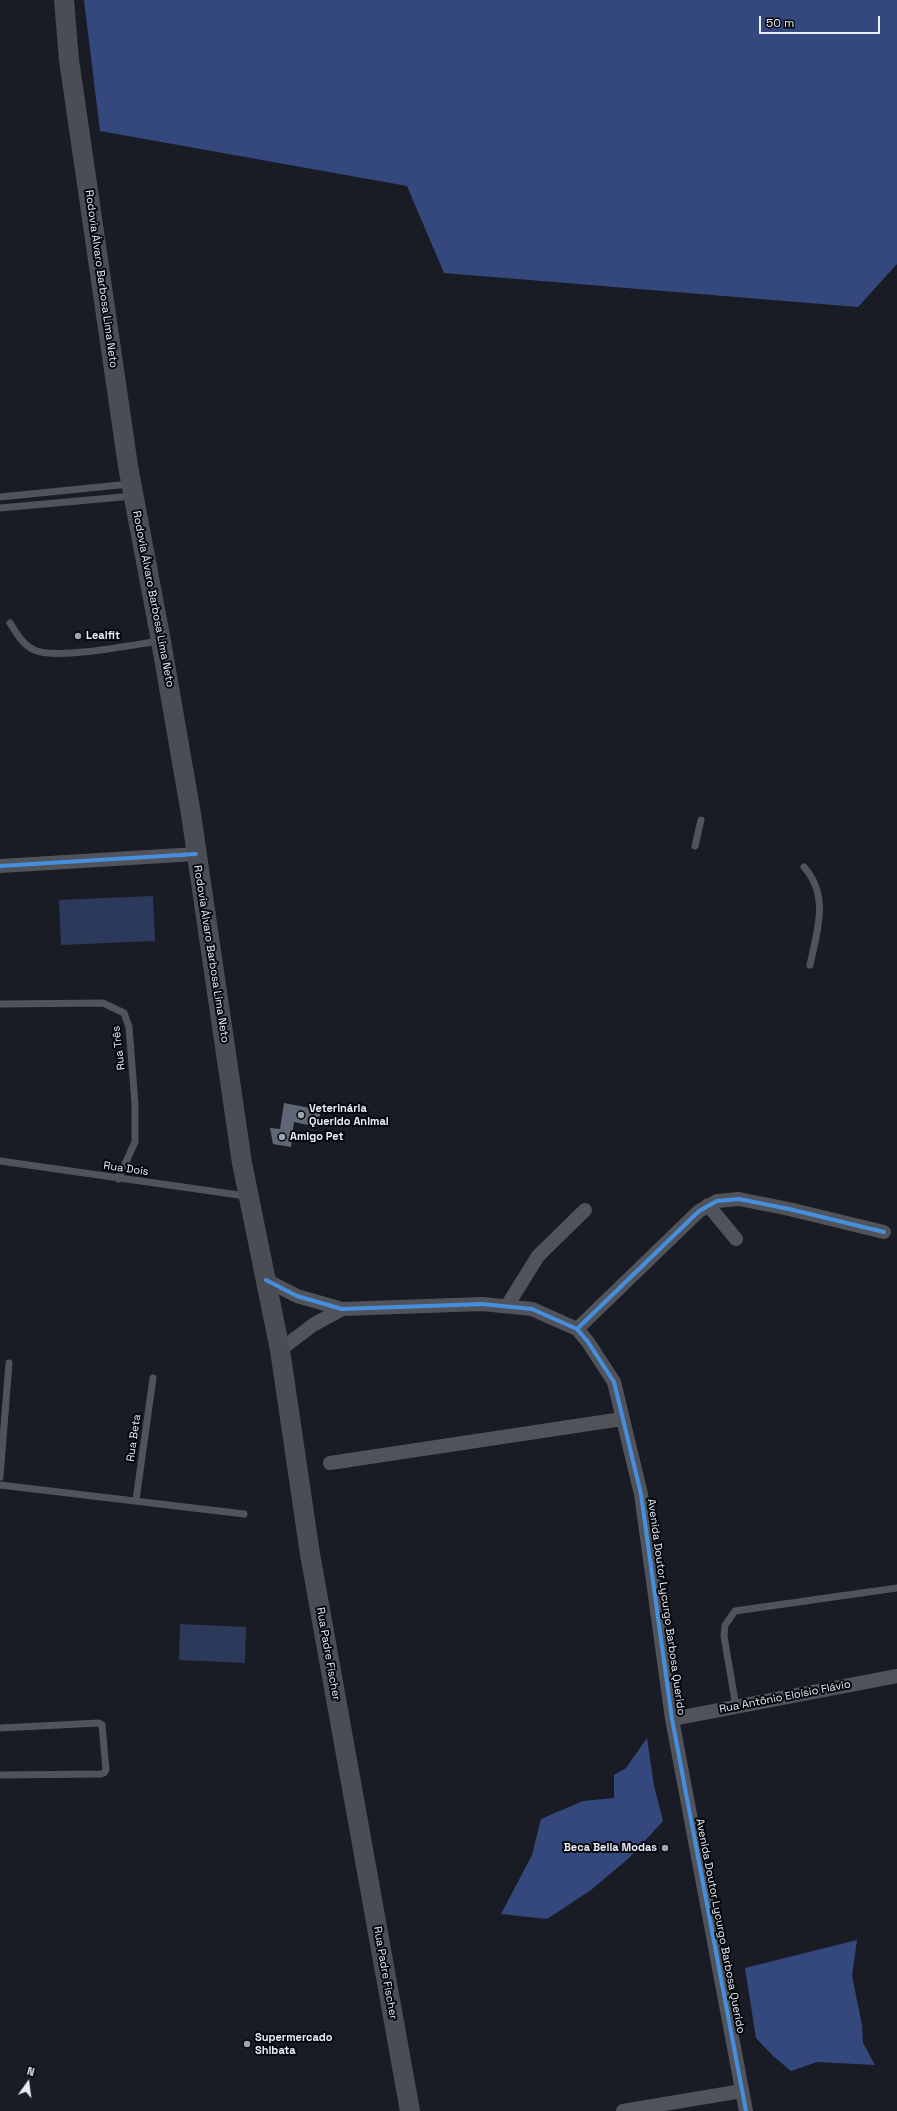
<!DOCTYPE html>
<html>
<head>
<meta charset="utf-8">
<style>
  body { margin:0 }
  #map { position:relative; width:897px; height:2111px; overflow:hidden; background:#191c24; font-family:"Space Grotesk",sans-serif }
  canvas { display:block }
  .north { position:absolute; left:8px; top:2063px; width:40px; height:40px; -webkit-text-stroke:3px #04060b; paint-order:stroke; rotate:14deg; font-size:11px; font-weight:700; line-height:16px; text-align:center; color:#e9edf7 }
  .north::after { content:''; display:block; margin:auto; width:14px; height:18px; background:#e9edf7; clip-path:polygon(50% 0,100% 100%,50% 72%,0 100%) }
  .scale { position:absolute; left:759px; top:16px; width:121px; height:18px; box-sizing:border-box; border:2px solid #e9edf7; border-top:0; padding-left:5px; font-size:12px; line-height:14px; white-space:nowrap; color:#e9edf7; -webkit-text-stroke:3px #04060b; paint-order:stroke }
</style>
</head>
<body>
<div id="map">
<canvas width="897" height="2111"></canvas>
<div class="north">N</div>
<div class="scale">50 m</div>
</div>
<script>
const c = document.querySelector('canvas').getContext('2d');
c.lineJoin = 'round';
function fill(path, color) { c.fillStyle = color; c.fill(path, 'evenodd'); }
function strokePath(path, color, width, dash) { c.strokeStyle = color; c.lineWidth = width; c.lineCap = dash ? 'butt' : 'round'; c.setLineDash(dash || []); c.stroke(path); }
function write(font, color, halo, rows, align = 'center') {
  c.font = font + ' "Space Grotesk",sans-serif'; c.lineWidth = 4; c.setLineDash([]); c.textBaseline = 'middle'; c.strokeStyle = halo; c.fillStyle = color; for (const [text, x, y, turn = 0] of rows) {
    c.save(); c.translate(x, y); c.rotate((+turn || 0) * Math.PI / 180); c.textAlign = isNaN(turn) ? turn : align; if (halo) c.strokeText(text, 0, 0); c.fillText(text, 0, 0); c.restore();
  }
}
fill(new Path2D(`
  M153,896l2,45 -94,4 -2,-45z
  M180,1624l66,3 -1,36 -66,-3z`), '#2d395a');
fill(new Path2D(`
  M84,0h813v264l-39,43 -414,-34 -37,-87 -307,-55z
  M647,1738l7,48 9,35 -34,37 -38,32 -44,29 -46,-5 31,-59 9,-36 42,-18 31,-3v-23l12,-7z
  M857,1940l-5,36 10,49 1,18 12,22 -58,-3 -26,9 -18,-15 -17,-18 -11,-70z`), '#34487e');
fill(new Path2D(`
  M284,1103l37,7 -4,17 -23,-5 -3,25 -18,-3 -3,-16 10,1z`), '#5f6676');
strokePath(new Path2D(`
  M0,497l130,-13
  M0,508l133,-12
  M10,623c7,11 14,24 27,28 24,8 95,-6 122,-10
  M695,846l6,-26
  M804,867c26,29 13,64 6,98
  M0,1004l103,-1 21,10 5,14 6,77v38l-17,37
  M0,1161l246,35
  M0,1477l9,-114
  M0,1485l244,29
  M136,1500l17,-122
  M736,1707l-12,-71 1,-11 10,-14 162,-23
  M0,1728l99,-5 3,2 4,45 -2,3 -3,1 -101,1`), '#51535a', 7);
strokePath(new Path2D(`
  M0,866l196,-12
  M708,1205l28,34
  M266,1280l31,16 45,13 140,-5 50,5 45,20 11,13 26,40 27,112 31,225 74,392
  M507,1306l31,-50 47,-46
  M577,1329l122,-118 18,-10 22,-2 50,10 95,23
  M280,1350l33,-25 29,-16
  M330,1463l292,-44
  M672,1719l225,-43
  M623,2111l119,-20`), '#51535a', 14);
strokePath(new Path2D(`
  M64,0l5,60 59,406 33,175 30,173 51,349 38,187 30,204 100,557`), '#4a4d55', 20);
strokePath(new Path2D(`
  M0,866l196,-12
  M266,1280l31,16 45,13 140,-5 50,5 45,20 11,13 26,40 27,112 31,225 74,392
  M577,1329l122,-118 18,-10 22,-2 50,10 95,23`), '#468fdf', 4);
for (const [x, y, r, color] of [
  [78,636,4,"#a0a4ad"],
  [301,1115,4,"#a0a4ad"],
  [282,1137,4,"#a0a4ad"],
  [665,1848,4,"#a0a4ad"],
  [247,2044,4,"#a0a4ad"]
]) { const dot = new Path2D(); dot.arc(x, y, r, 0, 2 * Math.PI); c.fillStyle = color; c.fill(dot); strokePath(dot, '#04060b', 1.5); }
write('11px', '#e9edf7', '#04060b', [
  ["Rodovia Álvaro Barbosa Lima Neto",101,279,82],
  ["Rodovia Álvaro Barbosa Lima Neto",153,599,79],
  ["Rodovia Álvaro Barbosa Lima Neto",211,954,81],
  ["Rua Três",119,1048,-97],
  ["Rua Dois",126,1169,8],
  ["Rua Beta",134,1438,-82],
  ["Avenida Doutor Lycurgo Barbosa Querido",666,1607,82],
  ["Rua Padre Fischer",328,1654,80],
  ["Rua Antônio Eloísio Flávio",785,1697,-11],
  ["Avenida Doutor Lycurgo Barbosa Querido",720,1926,79],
  ["Rua Padre Fischer",385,1973,80]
]);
write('bold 11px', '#e9edf7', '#04060b', [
  ["Lealfit",86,636],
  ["Veterinária",309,1109],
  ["Querido Animal",309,1122],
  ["Amigo Pet",290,1137],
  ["Beca Bella Modas",657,1848,"right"],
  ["Supermercado",255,2038],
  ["Shibata",255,2051]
], 'left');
</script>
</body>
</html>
